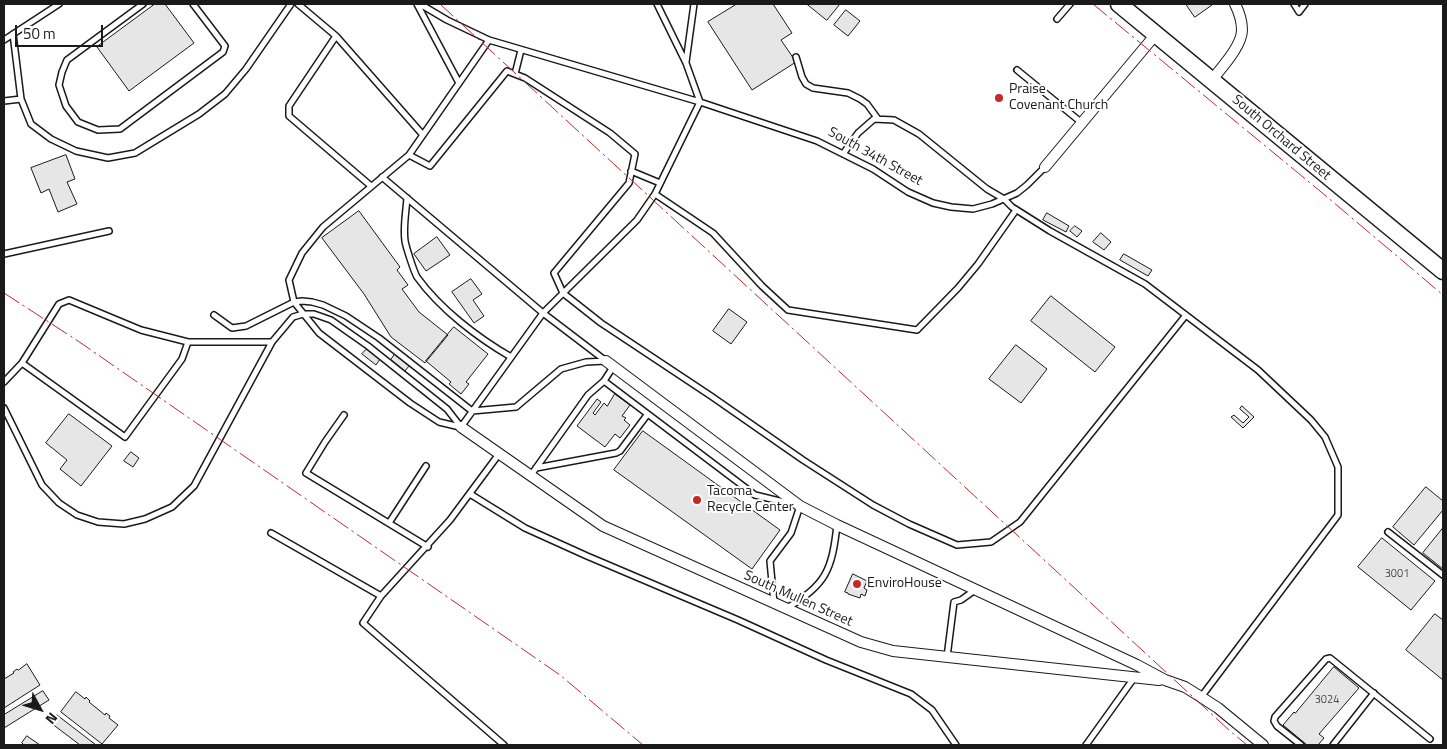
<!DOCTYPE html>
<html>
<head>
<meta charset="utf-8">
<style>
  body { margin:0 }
  #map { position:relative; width:1447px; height:749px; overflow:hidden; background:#fff; font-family:"Titillium Web",sans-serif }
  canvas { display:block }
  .frame { position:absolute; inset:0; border:5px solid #1a1a1a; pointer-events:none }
  .north { position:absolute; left:15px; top:684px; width:50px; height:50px; -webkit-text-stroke:4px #fff; paint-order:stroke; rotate:129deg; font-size:14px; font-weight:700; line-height:20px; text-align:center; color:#1a1a1a }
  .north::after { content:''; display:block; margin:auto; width:18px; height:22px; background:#1a1a1a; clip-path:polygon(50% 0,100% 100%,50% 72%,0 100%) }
  .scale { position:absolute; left:15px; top:25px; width:88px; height:22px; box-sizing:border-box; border:2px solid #1a1a1a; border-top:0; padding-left:6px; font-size:15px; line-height:18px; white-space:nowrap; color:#1a1a1a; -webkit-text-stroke:4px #fff; paint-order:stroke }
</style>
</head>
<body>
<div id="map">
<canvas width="1447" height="749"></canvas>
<div class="frame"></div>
<div class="north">N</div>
<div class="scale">50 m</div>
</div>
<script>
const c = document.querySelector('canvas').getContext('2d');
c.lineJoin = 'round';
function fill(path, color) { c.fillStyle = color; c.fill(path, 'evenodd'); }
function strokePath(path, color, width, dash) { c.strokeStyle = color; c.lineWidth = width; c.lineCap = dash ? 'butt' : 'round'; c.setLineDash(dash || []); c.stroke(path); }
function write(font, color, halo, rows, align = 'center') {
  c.font = font + ' "Titillium Web",sans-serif'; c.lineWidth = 4; c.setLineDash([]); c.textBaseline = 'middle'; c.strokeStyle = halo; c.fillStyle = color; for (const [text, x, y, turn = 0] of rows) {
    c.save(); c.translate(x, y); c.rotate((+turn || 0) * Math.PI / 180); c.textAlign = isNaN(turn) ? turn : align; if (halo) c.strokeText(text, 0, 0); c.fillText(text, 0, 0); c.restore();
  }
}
const building = new Path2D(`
  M155,4h10l29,39 -65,48 -32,-44z
  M737,4h36l19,29 -11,7 15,22 -44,28 -44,-68z
  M807,4h33l-13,16z
  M1186,4h25l1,1 -17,12z
  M846,10l14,11 -12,15 -14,-11z
  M66,155l9,24 -8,3 10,22 -19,8 -9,-23 -8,4 -10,-25z
  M359,211l41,56 -3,3 11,15 -6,4 17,23 29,23 -23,28 -34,-26 -27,-43 -42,-56z
  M1047,213l22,13 -3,6 -23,-12z
  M1075,226l7,5 -5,6 -7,-6z
  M1101,233l10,9 -7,8 -11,-8z
  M437,237l13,18 -24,16 -12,-17z
  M1124,254l28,16 -4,6 -28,-16z
  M471,279l11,15 -9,6 11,16 -10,7 -22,-31z
  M1051,296l64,51 -20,25 -64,-51z
  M729,309l18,13 -16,22 -18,-13z
  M454,327l34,27 -22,28 3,2 -8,10 -12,-10 2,-2 -25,-21z
  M1016,345l31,24 -26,34 -32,-24z
  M367,349l13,10 -4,6 -14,-11z
  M395,354l14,12 -4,5 -14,-11z
  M615,394l15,11 -8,11 4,2 -2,2 6,5 -10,13 -5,-4 -10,13 -28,-21 20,-27 4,3 -8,11 2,2 9,-12 3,3z
  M1242,406l12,11 -11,11 -12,-11 3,-2 9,8 6,-6 -9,-8z
  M69,414l43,32 -31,40 -21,-17 7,-9 -21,-17z
  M643,431l137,99 -28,39 -138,-99z
  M131,452l8,6 -6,9 -9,-6z
  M1426,487l17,14v9l-29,35 -21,-18z
  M1443,528v41l-20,-16z
  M1382,538l53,43 -24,29 -53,-43z
  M853,574l14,7 -3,7 3,2 -2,6 -4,-2 -1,4 -12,-4v-1l-3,-1z
  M1435,614l8,6v60l-37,-30z
  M27,664l13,21 -36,23v-29l10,-6 -1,-1 4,-3 1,1z
  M1334,667l25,21 -40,46 5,4 -6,7h-11l-24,-20 11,-13 1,1z
  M43,691l6,9 -45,28v-13z
  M76,692l9,7 1,-2 4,4 -1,1 16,13 1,-2 4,3 -1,2 9,7 -16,19 -41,-32z
  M57,715l39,30h-16l-29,-22z
  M27,736l13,9h-16l-2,-2z`);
fill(building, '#e6e6e6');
strokePath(building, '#1a1a1a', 1);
const service = new Path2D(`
  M143,4l-76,56 -5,12 -3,13 7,21 12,16 20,8 22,-1 103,-77 2,-6 -32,-42
  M298,4l38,32 87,99
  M417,4l42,79
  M420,4l27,16 42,20 211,62 117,39 56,28 35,23 25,11 18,4 22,2 19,-5 25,-11 10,-8 18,-18
  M1294,4l5,8 6,-8
  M1057,19l13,-15
  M13,34l8,65 10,25 20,15 25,12 32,7 27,-5 64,-39 26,-20 21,-25 45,-65
  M336,36l-47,70v10l82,70
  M4,40l55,-36
  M796,57l6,20 4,7 7,4 35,5 12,6 7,5 11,15
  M686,62l8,-58
  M1017,70l65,53
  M515,74l6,-24
  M4,101l17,-2
  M843,154l15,-21 16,-14 20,1 25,14 68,55 17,10 8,8 38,24 95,53 113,86 53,50 14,17 13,30v48l-137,182
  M409,155l21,11 77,-95 18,7 85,55 25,21 -6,29 -75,90 9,20 38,30 110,73 92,64 70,45 36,19 48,21 34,-3 29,-20 166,-207
  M631,171l29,12
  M382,177l161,136 63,48
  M655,194l58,39 49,53 26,24 129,20 41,-42 20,-24 38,-54
  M407,198c-1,14 -4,29 -2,43 1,6 9,31 12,36 23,32 61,61 94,80
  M4,254l105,-23
  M214,315l18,13 14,-2 48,-24 8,-1 10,1 11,3 23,11 33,22 93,73
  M22,363l103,74 57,-78 6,-17
  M604,381l151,114 45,11 -9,27 -21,28 4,42
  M4,382l18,-19 37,-59 10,-4 72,30 47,12h84
  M4,408l38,77 17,18 18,12 21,7 26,2 21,-5 27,-12 22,-21 78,-144 21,-25 10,-3h11l17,6 37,26 79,63 14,18
  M472,411l44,-4 45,-38 25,-7 20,-1
  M344,415l-19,27 -19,31 122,74
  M460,427l-21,-5 -29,-19 -91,-70 -25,-31 -5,-22 13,-27 21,-26 86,-72 80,-115
  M461,427l82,-114 94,-93 18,-26 45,-92 -14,-39 -29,-59
  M536,468l80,-15 4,-2 27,-36
  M531,475l57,-80 16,-14 9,-14
  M470,494l55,34 62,28 151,64 88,40 85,34 21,16 24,35
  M389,523l37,-57
  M1388,532l55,43
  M271,533l110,63 69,-76 49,-66
  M381,596l-18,27 141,122
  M787,608c39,-23 45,-38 50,-83
  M947,657l7,-55 7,-2 14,-10
  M1086,745l48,-67
  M1301,745l-24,-19 -3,-5 1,-4 51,-58 4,-1 100,81
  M1333,745l41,-52`);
const minor = new Path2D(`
  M1212,80c9,-12 30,-34 30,-50 0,-9 -3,-18 -7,-26
  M1045,167l111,-133
  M606,361l194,145 37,19 300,140 28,15 20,7 16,10 17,11 45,37
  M461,427l142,99 258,116 32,9 266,29`);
const primary = new Path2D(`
  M1119,4l324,267`);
strokePath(service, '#1a1a1a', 8);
strokePath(minor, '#1a1a1a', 12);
strokePath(primary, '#1a1a1a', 19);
strokePath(service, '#fff', 5);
strokePath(minor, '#fff', 10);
strokePath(primary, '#fff', 16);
strokePath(new Path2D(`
  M440,4l790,727 17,14
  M1093,4l227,187 123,104
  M4,293l74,48 482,334 83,70`), '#c62828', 1, [18, 4, 2.5, 4]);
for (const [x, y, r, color] of [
  [999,98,5,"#c62828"],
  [697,500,5,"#c62828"],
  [857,584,5,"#c62828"]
]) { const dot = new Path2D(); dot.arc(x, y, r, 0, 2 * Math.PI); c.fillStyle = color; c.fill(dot); strokePath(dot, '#fff', 2); }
write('11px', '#4d4d4d', null, [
  ["3001",1397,574],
  ["3024",1327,700]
]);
write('14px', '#1a1a1a', '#fff', [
  ["Praise",1009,90],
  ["Covenant Church",1009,106],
  ["Tacoma",707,492],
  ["Recycle Center",707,508],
  ["EnviroHouse",867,584]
], 'left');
write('14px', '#1a1a1a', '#fff', [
  ["South Orchard Street",1281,138,40],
  ["South 34th Street",875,157,29],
  ["South Mullen Street",798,599,24]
]);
</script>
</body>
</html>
